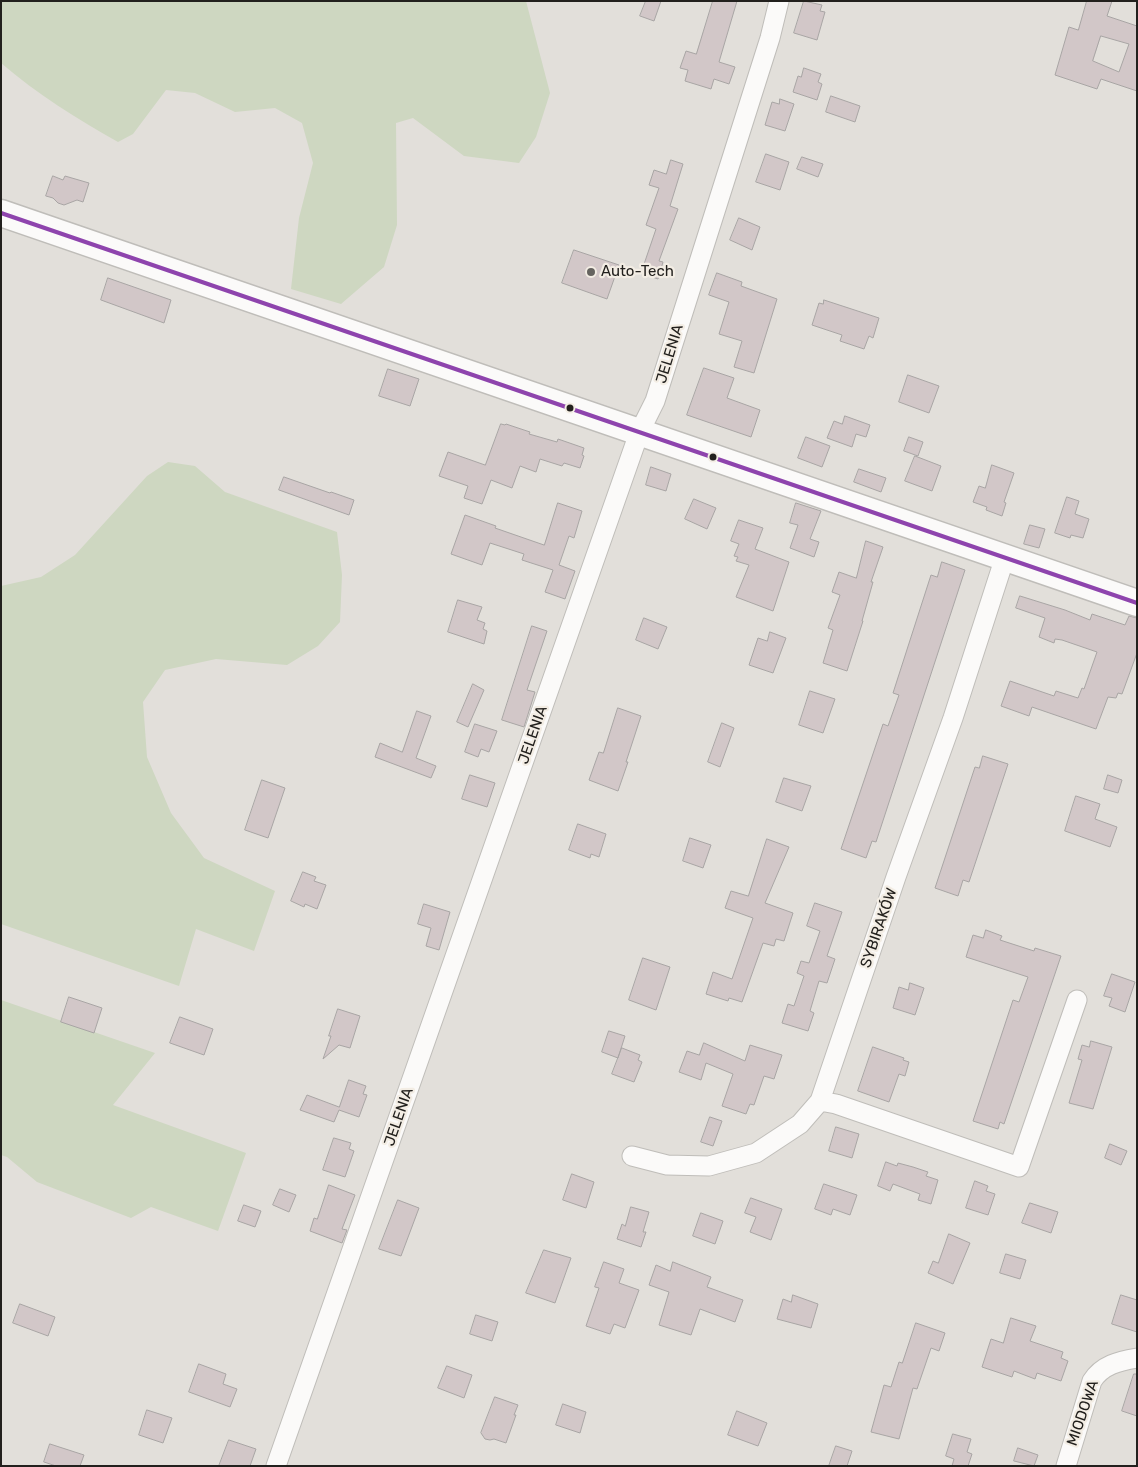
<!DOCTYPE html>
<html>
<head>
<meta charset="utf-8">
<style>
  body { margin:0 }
  #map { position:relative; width:1138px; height:1467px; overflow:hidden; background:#e2dfda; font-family:Rubik,sans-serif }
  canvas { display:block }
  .frame { position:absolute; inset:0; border:2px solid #22201d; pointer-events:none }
</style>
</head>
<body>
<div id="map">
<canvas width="1138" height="1467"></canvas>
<div class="frame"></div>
</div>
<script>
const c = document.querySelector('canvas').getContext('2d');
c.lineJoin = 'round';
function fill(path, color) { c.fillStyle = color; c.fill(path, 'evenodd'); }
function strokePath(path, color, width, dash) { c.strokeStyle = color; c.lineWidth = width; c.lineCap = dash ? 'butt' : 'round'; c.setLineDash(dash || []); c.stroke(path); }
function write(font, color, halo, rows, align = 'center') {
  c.font = font + ' Rubik,sans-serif'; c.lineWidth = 4.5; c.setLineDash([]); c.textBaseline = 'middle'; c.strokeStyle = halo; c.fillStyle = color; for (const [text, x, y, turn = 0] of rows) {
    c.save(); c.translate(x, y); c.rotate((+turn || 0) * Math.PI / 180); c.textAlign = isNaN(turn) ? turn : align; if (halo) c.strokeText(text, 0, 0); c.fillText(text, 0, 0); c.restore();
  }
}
fill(new Path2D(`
  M1,1h525l24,92 -14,44 -17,26 -55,-7 -51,-38 -17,5 1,102 -13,42 -43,37 -50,-15 8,-71 14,-55 -11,-40 -27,-15 -40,4 -40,-19 -29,-3 -33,44 -15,8c-41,-23 -81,-48 -117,-79z
  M168,462l27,4 30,26 112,40 5,43 -2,47 -22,24 -31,19 -71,-6 -51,11 -22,32 4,55 24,56 33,45 71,33 -21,60 -58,-22 -17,57 -178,-62v-338l40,-9 34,-22 72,-79z
  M1,1000l154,53 -42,52 133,48 -28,78 -67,-24 -20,11 -94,-36 -30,-25 -6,-2z`), '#ced7c1');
const building = new Path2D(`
  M646,1h15l-7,20 -14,-5z
  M713,1h24l-18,61 16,5 -6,17 -15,-5 -3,10 -26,-8 3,-11 -8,-2 6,-17 10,3z
  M804,1l18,4 -2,6 5,1 -8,28 -23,-7z
  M1087,1h25l-5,15 30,10v65l-36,-12 -4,10 -42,-14 14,-48 9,3zM1101,36l28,8 -10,28 -26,-11z
  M804,68l17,6 -3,8 4,2 -5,16 -24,-8 5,-16 3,1z
  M831,96l29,10 -5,16 -29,-10z
  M780,99l14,5 -9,27 -20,-6 7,-23 7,2z
  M766,154l23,8 -9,28 -24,-8z
  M802,157l21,7 -5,13 -21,-8z
  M671,160l12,4 -13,42 8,3 -19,52 4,1 -5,17 -17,-6 15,-44 -10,-4 13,-37 -10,-3 5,-15 12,4z
  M53,176l10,4 2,-4 24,7 -6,19 -6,-2 -13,5 -6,-2 -5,-5 -7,-2z
  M739,218l21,9 -8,23 -22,-10z
  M574,250l45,15 -12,34 -45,-16z
  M717,273l25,9 -1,4 36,13 -23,74 -20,-6 8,-26 -23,-7 10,-32 -20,-7z
  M108,278l63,22 -7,23 -63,-23z
  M824,300l55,18 -6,20 -4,-2 -5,13 -24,-8 2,-6 -30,-10 7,-22 4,1z
  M704,368l30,10 -7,20 33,12 -9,27 -64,-22z
  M388,369l31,10 -9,27 -31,-10z
  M908,375l31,11 -10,27 -30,-11z
  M845,416l25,9 -4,12 -10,-3 -4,13 -25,-9 7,-17 8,3z
  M501,424l4,1 1,-1 24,8 -1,2 28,8 1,-3 26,9 -2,7 2,1 -4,12 -16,-5 -2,3 -22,-7 -4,13 -16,-6 -8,22 -21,-8 -9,24 -18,-6 4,-12 -29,-10 9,-24 37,13z
  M806,437l24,9 -8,21 -24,-9z
  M909,437l14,5 -5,14 -14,-5z
  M915,456l26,10 -9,25 -27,-10z
  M992,465l22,8 -10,29 2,1 -4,13 -16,-6 1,-3 -14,-5 6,-16 6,2z
  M651,467l20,7 -5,17 -20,-6z
  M859,469l27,9 -5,14 -27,-10z
  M284,477l46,16 1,-1 23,8 -5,15 -70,-25z
  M1067,497l12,4 -4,13 14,5 -6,19 -12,-3 -1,3 -15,-5z
  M694,499l22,9 -9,21 -22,-10z
  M558,503l24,8 -8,27 -5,-2 -10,29 16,6 -10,28 -20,-7 8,-22 -31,-10 2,-6 -34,-11 -8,22 -31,-11 14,-39 31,11 -1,2 49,17z
  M796,503l25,8 -11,28 9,3 -5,15 -24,-9 8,-23 -8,-2z
  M739,520l24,8 -8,21 34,13 -16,49 -37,-14 13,-32 -13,-4 2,-4 -4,-1 5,-12 -8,-3z
  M1030,525l15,4 -6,19 -15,-4z
  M866,541l17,6 -12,35h2l-11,39h1l-16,50 -24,-8 10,-33 -5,-2 12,-33 -8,-3 7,-20 17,6z
  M942,562l23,8 -89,272 -4,-1 -6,17 -25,-9 42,-125 5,2 11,-31 -6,-2 38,-118 6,2z
  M1020,596l45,14 25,10 2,-6 33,11 4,-9 8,2v35l-15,41 -4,-1 -2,5 -8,-1 -12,32 -64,-22 -3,9 -28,-10 9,-25 44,15 2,-5 22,7 4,-10 2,1 13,-37 -35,-12 -7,-1 -1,4 -15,-6 6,-19 -29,-10z
  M458,600l24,7 -5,13 8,3 -2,6 4,2 -3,13 -36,-12z
  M644,618l23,9 -9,22 -22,-9z
  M532,626l15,5 -20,59 8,2 -11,35 -22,-7z
  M770,632l16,6 -13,35 -24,-8 9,-27 9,3z
  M473,684l11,6 -16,37 -11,-5z
  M810,691l25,8 -12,34 -24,-8z
  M618,708l23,8 -15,46h2l-10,29 -29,-11 10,-28 4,1z
  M417,711l14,5 -15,42 20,8 -5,12 -56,-21 5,-14 22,9z
  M722,723l12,5 -14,39 -12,-5z
  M475,724l22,7 -8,21 -8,-3 -3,8 -13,-5z
  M983,756l25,8 -39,118 -6,-2 -5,16 -23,-8 40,-121 4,1z
  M470,775l25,8 -8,24 -25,-8z
  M1108,775l14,5 -4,13 -14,-4z
  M784,778l27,8 -9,25 -26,-9z
  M262,780l23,8 -17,50 -23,-8z
  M1076,796l24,8 -5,15 22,8 -7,20 -45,-16z
  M578,824l28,10 -7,23 -8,-3 -1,4 -21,-8z
  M690,838l21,7 -8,23 -20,-7z
  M767,839l22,8 -24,56 28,10 -9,28 -8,-2 -2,7 -11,-3 -21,59 -13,-4 -1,3 -22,-7 7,-22 19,7 21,-61 -28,-10 6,-17 17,5z
  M303,872l13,5 -2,4 12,4 -9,24 -12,-5 -1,3 -13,-6z
  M815,903l27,9 -15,44 8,3 -8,24 -8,-2 -9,30 4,2 -6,18 -26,-8 6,-19 6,2 10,-30 -7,-3 4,-12 8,2 11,-32 -13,-5z
  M424,904l26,8 -11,38 -13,-4 5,-18 -13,-4z
  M986,930l16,6 -2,4 34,11 1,-3 26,8 -57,168 -4,-2 -2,7 -25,-8 40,-121 6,2 9,-25 -62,-20 7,-22 10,3z
  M643,958l27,9 -14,43 -27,-10z
  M1112,974l23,8 -10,30 -16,-6 3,-8 -8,-2z
  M910,983l14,5 -9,27 -22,-7 6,-21 9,3z
  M69,997l33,11 -8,25 -33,-11z
  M338,1009l22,7 -10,32 -11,-3 -16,14 8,-23h-2z
  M180,1017l33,12 -9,26 -34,-12z
  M609,1031l16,5 -7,22 -16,-6z
  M1091,1041l21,6 -19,62 -24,-6 13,-43 -4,-1 4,-14 7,2z
  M704,1043l41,18 5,-16 32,10 -8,24 -10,-3 -10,29 -4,-1 -4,10 -24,-8 11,-32 -27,-11 -5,17 -22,-8 8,-21 12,4z
  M873,1047l31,11 -1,2 6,2 -4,14 -6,-2 -10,28 -31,-11z
  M622,1048l18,7 -2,5 4,2 -8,20 -22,-8z
  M349,1080l17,6 -3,8 4,1 -8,22 -20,-7 -5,12 -34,-12 7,-15 32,12z
  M710,1117l12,4 -9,25 -12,-4z
  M836,1127l23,7 -7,24 -23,-7z
  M334,1138l17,5 -2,6 5,2 -9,26 -22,-7z
  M1110,1144l17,7 -6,14 -16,-7z
  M886,1162l11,4 1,-3 15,4 15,5 -2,4 12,4 -7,24 -13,-4 2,-6 -27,-10 -3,7 -12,-5z
  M572,1174l22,8 -8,26 -23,-8z
  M975,1181l13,5 -2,5 9,3 -7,21 -22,-7z
  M824,1184l33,11 -7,20 -17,-6 -2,6 -16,-6z
  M329,1185l26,10 -13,34 5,1 -5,13 -32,-12 4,-13 3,1z
  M280,1189l16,6 -7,17 -16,-7z
  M751,1198l31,11 -11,31 -21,-8 6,-15 -11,-4z
  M398,1200l21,8 -18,48 -22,-7z
  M1030,1203l28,9 -7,21 -29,-10z
  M244,1205l17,6 -6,16 -17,-6z
  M631,1207l18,5 -6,20h3l-5,15 -24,-8 5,-15 3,2z
  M701,1213l22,8 -8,23 -22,-8z
  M949,1234l21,9 -17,41 -25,-11 5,-12 5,2z
  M544,1250l27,8 -16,45 -29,-10z
  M1006,1254l20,6 -6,19 -20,-6z
  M604,1262l20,7 -5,14 20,7 -14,38 -11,-4 -4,10 -24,-8 13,-38 -4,-1z
  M673,1262l38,15 -4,10 36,13 -8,22 -35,-13 -9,26 -32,-10 10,-33 -20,-7 7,-20 14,6z
  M793,1295l25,9 -7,24 -34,-9 6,-20 8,3z
  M1121,1295l16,5v32l-25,-8z
  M20,1304l35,13 -7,19 -35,-13z
  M476,1315l22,7 -6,19 -22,-7z
  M1011,1318l25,8 -6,15 33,11 -2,6 7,3 -7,20 -24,-8 -2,6 -21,-8 -2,6 -30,-10 9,-28 12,4z
  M916,1323l29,10 -6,18 -8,-3 -14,41 -4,-1 -14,51 -28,-7 13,-47 7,2 8,-25 3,1z
  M199,1364l27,10 -3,10 14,5 -7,18 -41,-15z
  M447,1366l25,9 -8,23 -26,-10z
  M1134,1374h3v42l-15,-5z
  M495,1397l23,8 -4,10h2l-10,28 -12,-4 -4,1 -5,-1 -4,-6z
  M563,1404l23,8 -6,21 -24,-8z
  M147,1410l25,8 -9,25 -24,-8z
  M737,1411l30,12 -9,23 -30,-11z
  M953,1434l18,5 -4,13 5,2 -4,12h-16l2,-7 -8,-3z
  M229,1440l27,9 -6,17h-31z
  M50,1444l34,11 -4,11h-24l-12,-4z
  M836,1446l16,5 -5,15h-18z
  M1018,1448l20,7 -4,11 -20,-5z`);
fill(building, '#d2c7c8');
strokePath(building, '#a8a5a4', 1);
const street = new Path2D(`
  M820,1101l16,3 183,63 58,-167
  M632,1156l35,9 42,1 47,-13 44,-29 20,-23 76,-224 57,-159 52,-161
  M276,1466l363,-1033 16,-32 115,-363 9,-37
  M1066,1466l26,-85c10,-16 27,-20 45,-23`);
const secondary = new Path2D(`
  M1,213l1136,390`);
strokePath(street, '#bfbdb9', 21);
strokePath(secondary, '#bfbdb9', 29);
strokePath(street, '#fbfaf9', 19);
strokePath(secondary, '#fbfaf9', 26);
strokePath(new Path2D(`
  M1,213l1136,390`), '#8e44ad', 4);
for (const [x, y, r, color] of [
  [591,272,5,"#65635f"],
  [570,408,4.5,"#22201d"],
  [713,457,4.5,"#22201d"]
]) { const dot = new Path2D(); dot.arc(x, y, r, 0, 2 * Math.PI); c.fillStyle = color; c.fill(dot); strokePath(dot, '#f3ede4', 2); }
write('15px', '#22201d', '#f3ede4', [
  ["Auto-Tech",601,272]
], 'left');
write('15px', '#22201d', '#f3ede4', [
  ["JELENIA",670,354,-73],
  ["JELENIA",533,735,-71],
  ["SYBIRAKÓW",879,928,-71],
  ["JELENIA",399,1117,-71],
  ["MIODOWA",1083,1413,-71]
]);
</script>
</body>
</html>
